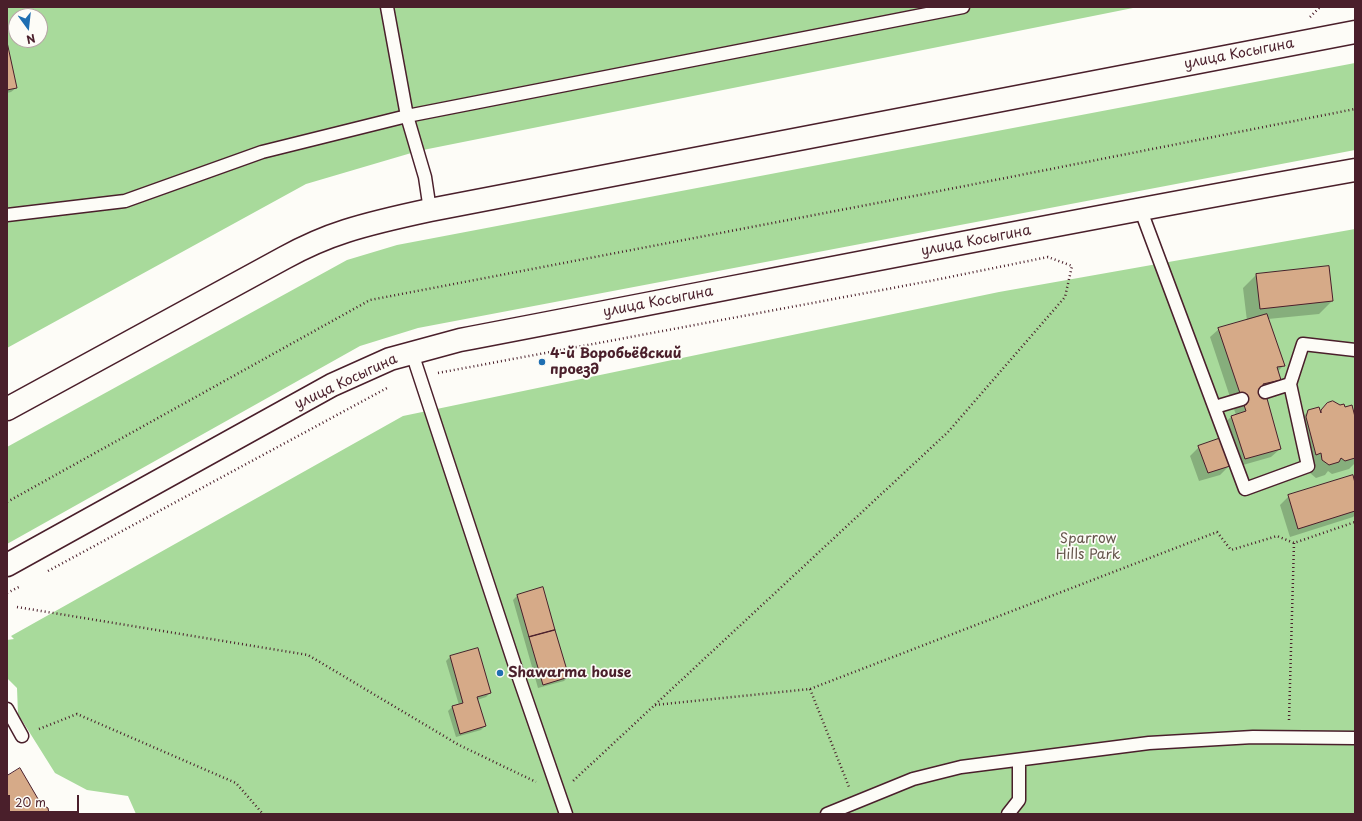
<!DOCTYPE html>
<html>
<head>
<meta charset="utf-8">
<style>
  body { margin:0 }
  #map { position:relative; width:1362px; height:821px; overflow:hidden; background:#fdfcf7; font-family:"Playpen Sans",sans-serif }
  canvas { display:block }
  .frame { position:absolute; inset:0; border:8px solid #4a1f2b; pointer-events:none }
  .north { position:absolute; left:8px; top:8px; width:40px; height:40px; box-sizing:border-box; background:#fdfcf7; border:1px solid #b5a4a5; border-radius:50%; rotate:165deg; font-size:11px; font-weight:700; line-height:16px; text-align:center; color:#4a1f2b }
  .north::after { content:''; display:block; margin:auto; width:14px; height:18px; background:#1f6fb2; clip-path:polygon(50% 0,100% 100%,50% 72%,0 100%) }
  .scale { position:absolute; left:8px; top:795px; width:71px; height:18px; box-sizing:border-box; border:2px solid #4a1f2b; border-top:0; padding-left:5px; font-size:12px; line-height:14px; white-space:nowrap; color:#4a1f2b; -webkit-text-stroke:3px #fdfcf7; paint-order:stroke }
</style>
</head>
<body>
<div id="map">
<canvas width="1362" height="821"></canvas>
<div class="frame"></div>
<div class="north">N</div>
<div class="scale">20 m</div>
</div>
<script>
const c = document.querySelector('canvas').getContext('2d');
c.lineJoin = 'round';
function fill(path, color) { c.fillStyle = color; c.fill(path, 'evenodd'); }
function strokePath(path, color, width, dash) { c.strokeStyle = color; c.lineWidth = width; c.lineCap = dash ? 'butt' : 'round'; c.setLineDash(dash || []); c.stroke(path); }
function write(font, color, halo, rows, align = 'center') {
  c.font = font + ' "Playpen Sans",sans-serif'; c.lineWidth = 3.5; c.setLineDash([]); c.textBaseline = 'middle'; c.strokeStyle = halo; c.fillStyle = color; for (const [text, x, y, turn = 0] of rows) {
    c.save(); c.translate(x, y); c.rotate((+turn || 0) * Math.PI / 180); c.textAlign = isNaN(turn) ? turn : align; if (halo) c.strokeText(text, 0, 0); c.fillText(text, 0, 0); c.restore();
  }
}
fill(new Path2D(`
  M7,7h1131l-720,144 -112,33 -299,164zM16,16h24v24h-24z
  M1355,63v87l-937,178 -58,18 -353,198v-97l340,-187 50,-15z
  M1355,229v585h-1219l-8,-18 -41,-6 -32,-17 -37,-59 -1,-26 -10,-10v-38l7,-1 -3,-3 392,-220 596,-124z`), '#a8da9b');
fill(new Path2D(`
  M7,47l9,41 -5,4 -4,1z
  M1329,267l3,34 -13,13 -51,5 16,46 -7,7 3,8 -9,8 -7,2 16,59 -9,8 -35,10 -14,-42 9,-8 5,-2 -26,-78 9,-8 28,-8 -4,-33 13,-13z
  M1328,404l27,17v42l-6,6 -17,5 -4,-3 -3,4 -9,3 -6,-5 -2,-7 -5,1 -10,-36 2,-7 14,-13 11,1z
  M1199,447l30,19 -9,9 -21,6 -9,-25z
  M1355,487v28l-2,2 -63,20 -10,-32 9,-9z
  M517,596l51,81 -4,4 -26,7 -25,-88z
  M477,649l13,44 -4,4 -9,3 8,26 -4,4 -25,7 -8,-26 5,-5 6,-1 -13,-44 4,-4z`), '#0003');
const building = new Path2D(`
  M7,42l10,46 -10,2z
  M1329,266l4,35 -73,8 -4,-35z
  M1267,314l18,52 -8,1 4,13 -18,4 18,65 -36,10 -14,-43 15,-5 -28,-83z
  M1333,401l7,4 4,-1 1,3 7,-2 3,12v41l-10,3 -4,-3 -2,4 -10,3 -7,-5 -1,-7 -5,2 -10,-38 2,-7 11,-3 2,6v-3l6,-7z
  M1221,438l9,28 -22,7 -10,-27z
  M1353,475l2,8v28l-57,18 -10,-34z
  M543,587l12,43 -26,7 -12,-42z
  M555,630l14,47 -26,8 -14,-48z
  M478,648l13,45 -14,4 9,29 -26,8 -8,-28 11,-3 -13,-47z
  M20,768l21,36 7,4 1,6h-42v-38z`);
fill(building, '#d6aa88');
strokePath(building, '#4a1f2b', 1);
const service = new Path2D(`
  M387,7l20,109 18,61 5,33
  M1140,208l105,281 63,-23 -18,-82 13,-40 52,6
  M7,215l118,-14 137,-49 145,-36 556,-109
  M412,353l106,322 48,139
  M1265,392l25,-8
  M1215,407l27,-8
  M7,709l15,27
  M827,814l86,-35 48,-12 188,-24 104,-6 102,1
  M1008,814l11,-14v-40`);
const secondary = new Path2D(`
  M7,409l277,-151c20,-11 40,-20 62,-27 28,-9 56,-15 84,-21l925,-178
  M7,565l325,-180 58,-26 70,-19c298,-57 596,-117 895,-170`);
strokePath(service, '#4a1f2b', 15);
strokePath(secondary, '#4a1f2b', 25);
strokePath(new Path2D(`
  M1310,17l10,-10
  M438,373l492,-92 118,-24 24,9 -7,31 -117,135 -375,349
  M7,502l363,-202 544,-104 441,-87
  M48,571l339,-183
  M7,593l12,-6
  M17,607l291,48 151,90 77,37
  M810,689l39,98
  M655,705l155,-16 407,-157 14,18 46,-14 17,7 61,-21
  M1289,720l5,-177
  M39,729l38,-15 159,69 27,31`), '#4a1f2b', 2.5, [1, 3]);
strokePath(service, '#fdfcf7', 12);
strokePath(secondary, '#fdfcf7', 22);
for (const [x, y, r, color] of [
  [542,362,4,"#1f6fb2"],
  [500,673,4,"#1f6fb2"]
]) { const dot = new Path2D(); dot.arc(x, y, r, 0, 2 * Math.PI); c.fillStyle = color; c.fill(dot); strokePath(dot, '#fdfcf7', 1.5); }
write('14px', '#4a1f2b', '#fdfcf7', [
  ["улица Косыгина",1239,54,-11],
  ["улица Косыгина",976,241,-11],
  ["улица Косыгина",658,302,-11],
  ["улица Косыгина",346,382,-25]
]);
write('bold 14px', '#4a1f2b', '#fdfcf7', [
  ["4-й Воробьёвский",550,354],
  ["проезд",550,370],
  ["Shawarma house",508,673]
], 'left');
write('14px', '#66574d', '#fdfcf7', [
  ["Sparrow",1088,539],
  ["Hills Park",1088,555]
]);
</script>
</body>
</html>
